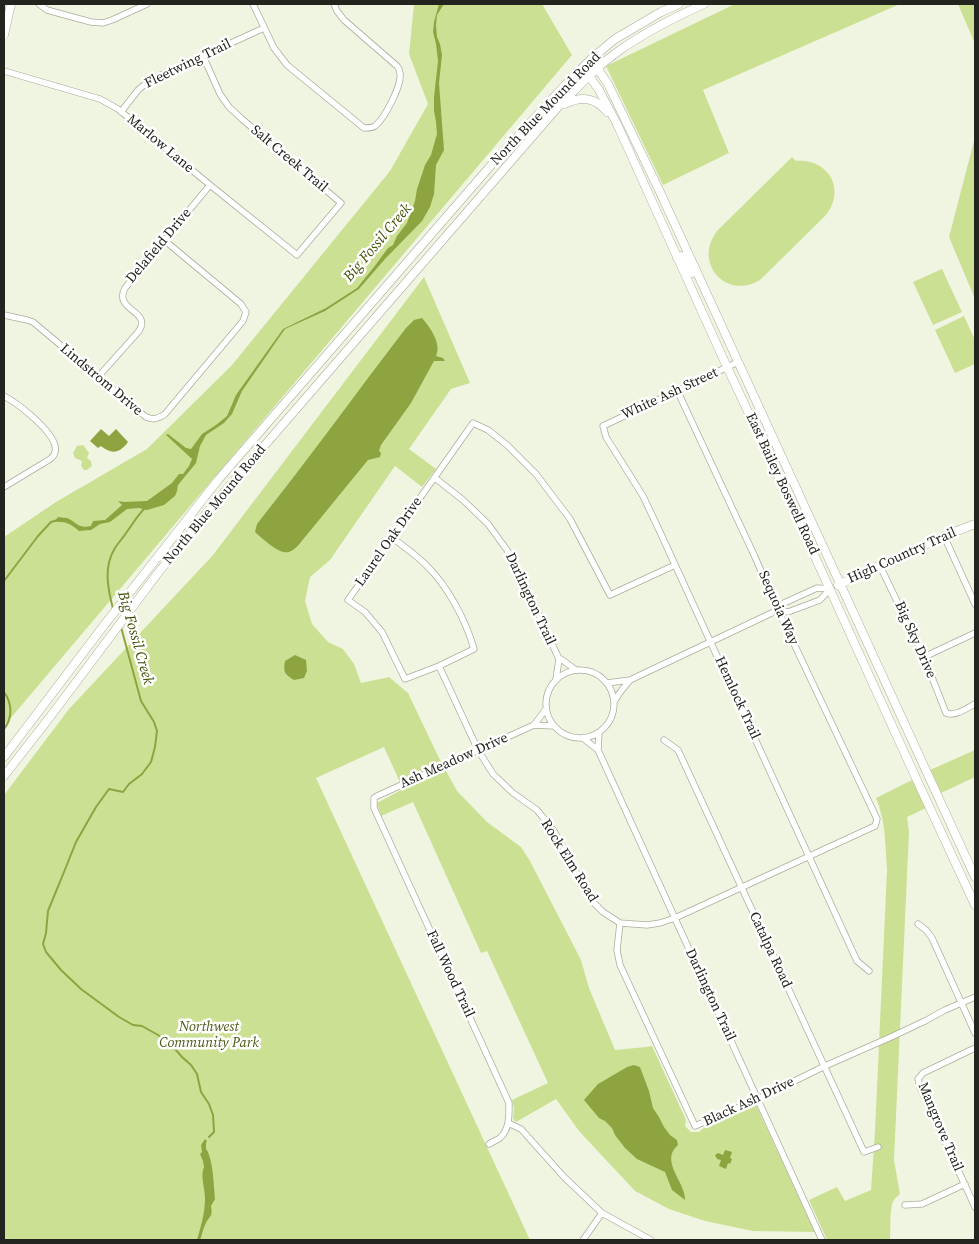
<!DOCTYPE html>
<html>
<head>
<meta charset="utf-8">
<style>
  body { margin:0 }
  #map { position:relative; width:979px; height:1244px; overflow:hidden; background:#f0f5e2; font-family:"Source Serif 4",serif }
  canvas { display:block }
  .frame { position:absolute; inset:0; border:5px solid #22241d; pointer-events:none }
</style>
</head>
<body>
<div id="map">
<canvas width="979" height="1244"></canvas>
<div class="frame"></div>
</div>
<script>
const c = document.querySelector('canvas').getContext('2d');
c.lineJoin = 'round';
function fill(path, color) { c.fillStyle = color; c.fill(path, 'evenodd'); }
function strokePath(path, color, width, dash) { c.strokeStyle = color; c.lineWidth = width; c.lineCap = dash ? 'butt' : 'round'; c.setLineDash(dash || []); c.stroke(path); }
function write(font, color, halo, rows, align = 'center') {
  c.font = font + ' "Source Serif 4",serif'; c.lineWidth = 5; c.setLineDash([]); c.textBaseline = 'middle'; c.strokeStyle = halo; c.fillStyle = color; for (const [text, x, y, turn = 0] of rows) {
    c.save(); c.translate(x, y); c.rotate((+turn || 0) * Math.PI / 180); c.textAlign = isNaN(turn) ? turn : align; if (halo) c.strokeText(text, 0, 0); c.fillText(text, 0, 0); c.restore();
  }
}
fill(new Path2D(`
  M414,4h128l30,51 -568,671v-189l52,-35 91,-53 85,-84 158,-194 38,-67 -19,-50z
  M735,4h165l-197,86 26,63 -66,32 -57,-119z
  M958,4h17v40z
  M975,137v162l-26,-62z
  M792,157l4,4c33,-3 51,30 29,55l-65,64c-35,21 -68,-19 -42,-50z
  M942,269l20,43 -29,13 -20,-43z
  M424,277l46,106 -19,6 -42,60 27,20 -14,18 -27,-21 -65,94 -20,17 -5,24 7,23 16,18 15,7 11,15 7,19 28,-6 19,16 31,65 18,33 30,31 34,25 9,14 51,99 8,28 26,62 31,-3 6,-1 34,74 -1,6 6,6h8l7,-6 46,-21h4l59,127 -62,-1 -48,-10 -36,-12 -34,-18 -56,-60 -23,-32 -40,23 -3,-3 1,-11 -2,-8 36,-17 -61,-132 -6,2 -68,-151 -32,14 -4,-13 26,-14 -19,-42 -68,31 214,462h-526v-445l65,-86 144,-154z
  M964,316l11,24v24l-20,9 -20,-43z
  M83,445l6,8 -2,5 4,3 1,5 -5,4h-3l-3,-4 1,-5 -7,-3 -2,-5 4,-7z
  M975,750v27l-34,16 -11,-23z
  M914,779l12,29 -19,9 2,15 -15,328 6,34c-2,2 -5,4 -6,6 -5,7 -3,31 -4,40h-63l-18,-40 28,-13 8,14 26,-11 4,-59 12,-261c-2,-25 -1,-49 -11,-72z`), '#cce094');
fill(new Path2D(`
  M439,4h5l-7,11 -1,10 1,12 3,7 2,11 -3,28 5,67 -8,15 -2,29 -4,13 -8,14 -37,38 -26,30 -34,22 -40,18 -43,62 -10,23 -8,9 -18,12 -6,11 -4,17 -18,22 -1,6 -2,5 -11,9 -17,5 -8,-2 -12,1 -17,13 -10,2 -9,6 -12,1c-8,-7 -14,-10 -25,-9l4,-5c0,0 8,1 9,1 10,4 10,11 24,8l2,-5 12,-1 17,-15 -4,-4 6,1 23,-1 25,-18 7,-9h4l6,-8 3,-7 -26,-24 2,-1 18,14 5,1 11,-15 14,-9 11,-9 9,-21 47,-66 43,-21 31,-20 17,-21 14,-19 5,-3 4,-9 10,-13 8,-22 2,-12 8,-24 6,-10 6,-21 -1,-12 -2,-11v-14l4,-36 -2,-17 -3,-12 1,-10z
  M422,318c8,9 20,26 14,38l7,2 2,3h-11l-23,42 -30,42 -2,6 2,2 -1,4 -12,3 -67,82c-3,4 -7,8 -12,10 -10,3 -27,-14 -34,-20l2,-8c51,-64 99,-131 149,-196l8,-8z
  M101,429l8,7 7,-7 12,13c-8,11 -16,13 -27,4l-3,2 -8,-7z
  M295,655l11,5 1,11 -3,7 -10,2c-9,-6 -11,-7 -9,-19z
  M634,1065l6,2 9,24 4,17 6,9 5,10 6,8 7,5 1,5c-2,2 -4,4 -5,6 -8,15 13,34 12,49l-13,-10 -7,-18 -28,-13 -12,-11 -10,-13 -3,-7 -7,-7 -6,-3 -15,-18 14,-16 29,-17z
  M205,1139l2,2 -1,2v6c7,8 8,39 9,50l-4,7c2,11 -1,9 -5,17 -3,5 -4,12 -6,17h-3c4,-14 8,-27 8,-42 0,-10 -5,-22 -1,-31l-1,-6 -3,-7 2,-2 -1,-7z
  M725,1150l7,2 -2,6 2,1 -2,5 -2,-1 -2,6 -7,-3 2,-6 -4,-1 -2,-4 3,-2 5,2z`), '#8ea441');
strokePath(new Path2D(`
  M4,581l34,-45 13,-14 7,-2
  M113,609c-5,-20 -10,-42 2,-61 3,-5 8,-10 11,-15 7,-9 10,-16 19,-25
  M121,627l20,74 13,21 3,9 -2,16 -4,15 -9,12 -13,10 -6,8 -14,-3 -13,18 -20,35 -12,30 -16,39 -2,22 -3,11 3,8 15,18 20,19 38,28 14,8 9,1 16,9 17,14 7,8 9,8 6,9 4,18 8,12 4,11 1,17 -5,5
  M4,692c8,11 9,26 0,37`), '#8ea441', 2);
const street = new Path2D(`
  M39,4l8,6 44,12 12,1 9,-3 35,-16
  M253,4l21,44 13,17 77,63c4,0 8,0 11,-2 10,-8 27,-41 25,-53 0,-3 -1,-4 -3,-7l-53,-46 -7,-9 -3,-7
  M4,71l96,28 18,10 92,76 87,70 44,-52 -99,-84 -13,-12 -9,-13 -17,-38
  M121,112l17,-22 12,-10 114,-52
  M4,315l23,5 6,2 113,95c7,3 12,2 19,-3l78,-93 3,-9 -5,-8 -77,-64
  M738,362l-135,64 3,11 37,59 17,36 197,429 12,10
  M98,377l41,-46c13,-21 -26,-20 -14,-43l85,-103
  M4,396c13,7 56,39 51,56 -1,5 -4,7 -8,9l-43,26
  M435,478l28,22 25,24 19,26 20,39 32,70 -3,20
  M944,536l31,68
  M393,538c11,9 23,17 33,27 22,21 40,56 48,84l-35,17 -34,13 -23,-47 -17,-20 -17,-12 125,-177 15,7 19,15 29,29 34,45 40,76 65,-30
  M880,566l44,91 22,56c9,4 21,-5 29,-9
  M778,610l10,2 32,-12 10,-11
  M924,657l51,-24
  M559,659h2l15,11
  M439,666l39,84 15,24 20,19 24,17 17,21 37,69 12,12 17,11 27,2 13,-2 15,-5 200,-92 2,-7 -99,-209 -23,-53 -78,-167
  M546 704a34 34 0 1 1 68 0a34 34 0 1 1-68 0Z
  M607,683l23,-3 148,-70 6,-7 33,-15 13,1
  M615,700l6,-9 9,-11
  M534,725l12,-16
  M599,733l-1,17 224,490
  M583,738l15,12
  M664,740l14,10 186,402 14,-5
  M620,923l-3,27 3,15 75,161 63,-27 67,-33 66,-29 34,-16 20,-11 30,-13
  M918,924l8,6 6,8 43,95
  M975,1048l-52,25 -5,6 2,8 55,120
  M508,1123l13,6 43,48 38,36 49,27
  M489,1144c3,-2 8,-4 11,-6 10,-9 9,-24 9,-35l-135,-295v-10l3,-2 157,-71 20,1
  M905,1205l17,-1 43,-20
  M583,1240l19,-27`);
const secondary = new Path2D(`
  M4,35l7,-31
  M595,65l13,19 52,108 315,685
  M587,73l12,17 18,34 110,243 42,89 146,320 60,129
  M565,104c16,-8 30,-7 42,8
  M677,258l5,-2 2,1 8,16
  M838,585l106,-49 31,-12
  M4,757l101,-133 113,-144 282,-325 69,-74 22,-22 24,-20 46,-27 18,-8
  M4,776l46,-59 108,-144 61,-75 339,-391c20,-20 39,-41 62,-57 26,-18 55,-33 84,-46`);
strokePath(street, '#a8ae9c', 7);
strokePath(secondary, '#a8ae9c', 9);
strokePath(street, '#fff', 5.5);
strokePath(secondary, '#fff', 8);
write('14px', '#22241d', '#fff', [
  ["Fleetwing Trail",188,64,-26],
  ["North Blue Mound Road",546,109,-46],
  ["Marlow Lane",160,144,40],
  ["Salt Creek Trail",289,159,40],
  ["Delafield Drive",159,246,-50],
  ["Lindstrom Drive",101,380,40],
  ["White Ash Street",670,394,-25],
  ["East Bailey Boswell Road",782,484,65],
  ["North Blue Mound Road",215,505,-50],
  ["Laurel Oak Drive",389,542,-55],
  ["High Country Trail",902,556,-24],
  ["Darlington Trail",530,599,65],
  ["Sequoia Way",778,608,66],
  ["Big Sky Drive",915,640,66],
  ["Hemlock Trail",737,698,65],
  ["Ash Meadow Drive",454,761,-24],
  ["Rock Elm Road",569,861,58],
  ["Catalpa Road",770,950,65],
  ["Fall Wood Trail",450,974,65],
  ["Darlington Trail",710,995,65],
  ["Black Ash Drive",749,1102,-25],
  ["Mangrove Trail",940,1127,67]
]);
write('italic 14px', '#4b5912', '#fff', [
  ["Northwest",209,1027],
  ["Community Park",209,1043]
]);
write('italic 15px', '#414f03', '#fff', [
  ["Big Fossil Creek",378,243,-50],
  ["Big Fossil Creek",135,638,74]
]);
</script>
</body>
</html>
